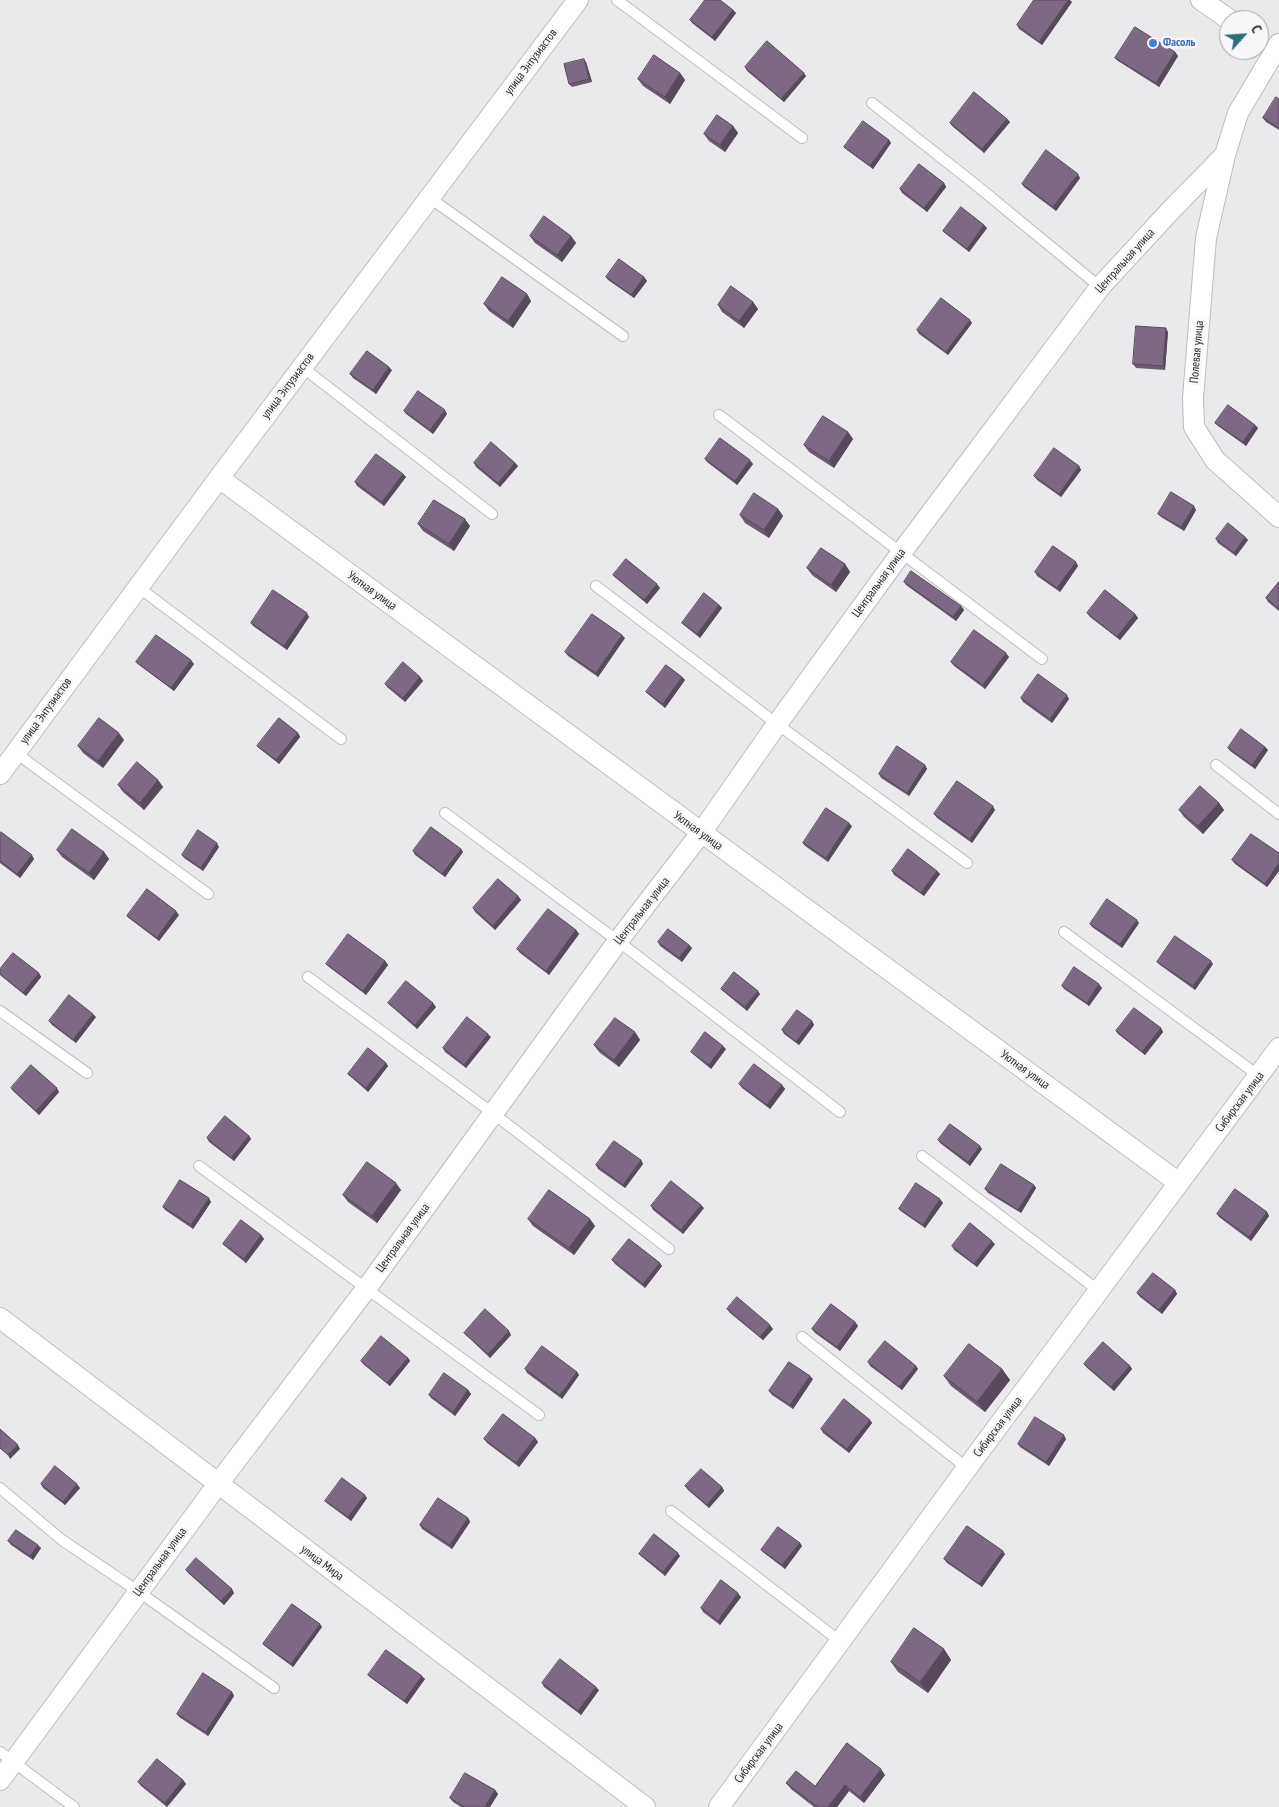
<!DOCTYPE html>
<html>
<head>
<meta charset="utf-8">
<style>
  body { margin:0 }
  #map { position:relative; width:1279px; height:1807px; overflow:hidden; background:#eaeaed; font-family:"PT Sans Narrow",sans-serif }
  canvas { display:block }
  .north { position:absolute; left:1219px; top:10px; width:50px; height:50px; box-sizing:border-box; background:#f7f7fa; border:1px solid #a4a4a7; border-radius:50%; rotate:64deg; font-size:14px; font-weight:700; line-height:20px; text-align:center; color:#28282a }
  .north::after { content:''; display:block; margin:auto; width:18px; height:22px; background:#287277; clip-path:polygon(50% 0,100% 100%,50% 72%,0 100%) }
</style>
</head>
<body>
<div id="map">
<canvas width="1279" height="1807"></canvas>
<div class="north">С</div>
</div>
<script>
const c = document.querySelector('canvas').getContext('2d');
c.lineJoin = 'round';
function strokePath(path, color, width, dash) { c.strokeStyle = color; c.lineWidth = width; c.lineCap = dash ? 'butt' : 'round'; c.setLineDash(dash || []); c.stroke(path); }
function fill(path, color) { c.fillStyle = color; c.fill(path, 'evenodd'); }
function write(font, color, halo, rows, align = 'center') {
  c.font = font + ' "PT Sans Narrow",sans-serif'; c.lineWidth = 5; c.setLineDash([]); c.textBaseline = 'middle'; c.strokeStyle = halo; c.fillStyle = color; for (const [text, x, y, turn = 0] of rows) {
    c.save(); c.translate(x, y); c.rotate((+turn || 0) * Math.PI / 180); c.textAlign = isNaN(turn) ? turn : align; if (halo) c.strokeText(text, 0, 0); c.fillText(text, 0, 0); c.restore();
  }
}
const lane = new Path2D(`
  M617,0l185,138
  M872,103l104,82 124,102
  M430,198l193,138
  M302,367l190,147
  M719,415l323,244
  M596,586l181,138 190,139
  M138,587l203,152
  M16,753l192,141
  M1216,765l63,49
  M445,813l173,128 222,171
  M1064,932l195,144
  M308,977l186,137 175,135
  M0,1011l87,62
  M922,1156l177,135
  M199,1166l340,249
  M802,1337l165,131
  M0,1488l62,52 77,52 135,96
  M671,1511l170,131
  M0,1752l74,55`);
const street = new Path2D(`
  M1201,0l29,20
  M1279,44l-41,69 -13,42 -19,83 -13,160 1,29 21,33 64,57
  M219,478l960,705
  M0,774l219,-296 359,-478
  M0,1318l645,489
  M0,1780l218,-296 148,-195 252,-348 83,-108 76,-109 124,-171 199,-266 71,-77 54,-55
  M719,1807l248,-339 312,-420`);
strokePath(lane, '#bdbdc1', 12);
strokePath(street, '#bdbdc1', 22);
strokePath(lane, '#fff', 10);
strokePath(street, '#fff', 20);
fill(new Path2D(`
  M1072,2l-30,43 -23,-16 -2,-4z
  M733,10l3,3 -21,28 -23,-18 -2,-3z
  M1175,52l3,4 -19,31 -41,-26 -3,-3z
  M586,62l6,20 -20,5 -3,-3z
  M745,67l61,9 -22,26 -37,-31z
  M680,73l5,7 -15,24 -27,-18 -5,-7z
  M1279,99v31l-13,-8 -3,-4z
  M1007,119l3,3 -26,31 -32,-27 -2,-3z
  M733,126l5,7 -13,19 -16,-11 -5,-7z
  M889,140l2,3 -18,26 -26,-19 -3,-3z
  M1080,178l-24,33 -32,-24 -2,-3z
  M944,183l2,4 -19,25 -25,-19 -2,-4z
  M984,225l3,3 -18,24 -23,-18 -3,-3z
  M530,236h41l5,7 -14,19 -27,-19z
  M606,277h38l3,4 -13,17 -26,-18z
  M527,294l4,7 -18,27 -24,-17 -5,-7z
  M753,302l5,7 -14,19 -22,-16 -4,-7z
  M972,323l-24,32 -29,-21 -2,-4z
  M1168,332l-3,38 -29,-2 -3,-4z
  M392,370l-16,24 -23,-16 -3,-4z
  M404,411l43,3 -14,20 -27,-20z
  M1215,423l40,2 3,3 -12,18 -28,-20z
  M848,432l5,7 -19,29 -25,-16 -5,-7z
  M705,459l48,5 -16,21 -30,-23z
  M474,463h41l3,3 -18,21 -24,-20z
  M1079,466l2,4 -20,27 -24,-17 -3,-4z
  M403,474l3,3 -22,29 -27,-20 -2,-4z
  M778,509l5,7 -14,22 -24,-15 -5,-8z
  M1196,510l-12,21 -23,-14 -3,-3z
  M418,524l52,2 -16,25 -31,-20z
  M1245,537l3,3 -12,16 -18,-13 -2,-4z
  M845,564l5,8 -14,20 -24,-17 -5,-7z
  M1078,566l-18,26 -23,-16 -2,-4z
  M613,575l47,13 -13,16 -31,-26z
  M904,582l57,24 3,4 -8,11 -50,-36z
  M1279,582v29l-11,-9 -2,-4z
  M719,605l3,3 -22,30 -15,-12 -3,-3z
  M1087,613l48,1 3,4 -18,22 -30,-23z
  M309,617l-22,33 -34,-24 -2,-3z
  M625,638l-27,39 -30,-21 -3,-4z
  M1009,657l-24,32 -31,-23 -3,-4z
  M136,662l58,2 -20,27 -35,-26z
  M420,677l3,4 -18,21 -18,-15 -2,-3z
  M682,677l3,3 -20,28 -16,-13 -3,-3z
  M1021,698l48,1 -17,24 -29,-21z
  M298,733l2,4 -21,27 -19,-15 -3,-3z
  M124,740l-21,28 -20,-15 -5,-7z
  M1265,747l3,3 -13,19 -25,-18 -2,-3z
  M925,765l2,4 -18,27 -28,-18 -2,-4z
  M158,780l5,7 -19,23 -21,-18 -5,-7z
  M1219,803l5,7 -21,24 -19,-17 -5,-7z
  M995,810l-23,33 -35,-25 -3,-4z
  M852,826l-24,36 -23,-16 -2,-3z
  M0,833l34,26 -14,19 -20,-15z
  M219,847l-16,24 -19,-13 -2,-3z
  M461,849l2,3 -18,25 -30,-22 -2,-4z
  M57,850l47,2 5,7 -15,21 -32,-23z
  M1279,853v18l-12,16 -32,-23 -3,-4z
  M892,871h45l3,3 -16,22 -30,-21z
  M518,896l3,4 -26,30 -20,-18 -2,-4z
  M179,915l-20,26 -29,-22 -3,-3z
  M1139,923l-17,25 -30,-21 -2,-3z
  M576,930l3,4 -30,41 -29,-22 -3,-4z
  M658,942l31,3 3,3 -10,14 -22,-16z
  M385,961l3,4 -22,30 -37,-28 -3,-3z
  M1157,962l56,2 -18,26 -35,-25z
  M0,969l39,4 2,4 -15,19 -26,-21z
  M1062,986l40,2 -13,18 -25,-17z
  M721,989l39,5 -13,17 -23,-19z
  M388,1003l48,4 -19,22 -26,-23z
  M96,1017l-20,26 -24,-18 -3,-4z
  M812,1021l2,4 -15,20 -15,-11 -2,-4z
  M1161,1028l2,4 -18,23 -27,-21 -2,-3z
  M635,1032l5,8 -21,27 -20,-15 -5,-7z
  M491,1037l-25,31 -21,-16 -2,-4z
  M726,1049l-15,20 -17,-14 -3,-3z
  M386,1063l2,3 -20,26 -17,-15 -3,-3z
  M739,1084l43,1 3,4 -15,20 -28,-21z
  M11,1088l48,4 -20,23 -26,-24z
  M249,1136l2,3 -17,22 -25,-19 -2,-4z
  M938,1140l44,9 -12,17 -30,-23z
  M641,1160l2,4 -18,24 -27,-19 -2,-4z
  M1034,1185l2,3 -15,25 -33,-20 -3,-4z
  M401,1190l-24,33 -29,-21 -5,-7z
  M211,1202l-18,27 -28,-19 -2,-3z
  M943,1203l-18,25 -23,-16 -3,-3z
  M651,1206l53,2 -21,26 -30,-24z
  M1267,1212l2,4 -18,25 -32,-24 -2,-3z
  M528,1219l67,7 -21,29 -41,-29z
  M261,1235l3,4 -18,24 -20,-16 -3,-3z
  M995,1244l-18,23 -23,-17 -2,-4z
  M612,1260l50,6 -17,22 -30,-24z
  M1175,1290l2,4 -15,20 -22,-17 -3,-4z
  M727,1309l46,20 -10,11 -33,-27z
  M855,1322l3,4 -18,25 -25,-18 -3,-4z
  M464,1333l47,2 -21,23 -23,-22z
  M408,1358l2,3 -20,25 -27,-22 -2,-3z
  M868,1362l48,4 2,3 -16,21 -32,-24z
  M1084,1364l46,2 2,3 -18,22 -28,-24z
  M525,1369l52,3 2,3 -17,24 -35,-26z
  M1002,1369l8,11 -25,32 -34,-26 -7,-10z
  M813,1379l-20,30 -21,-14 -3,-4z
  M468,1390l3,4 -16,22 -24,-18 -2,-3z
  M870,1420l2,3 -23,30 -26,-20 -2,-4z
  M535,1438l3,4 -19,25 -32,-24 -3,-4z
  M1066,1439l-17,27 -29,-19 -2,-3z
  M41,1484l39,4 -15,17 -22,-17z
  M685,1486l37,1 2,4 -15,17 -21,-18z
  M367,1498l-16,23 -23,-17 -3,-3z
  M468,1518l2,4 -18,27 -30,-20 -2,-4z
  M8,1541l33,7 -8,12 -22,-15z
  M800,1543l2,3 -17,23 -21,-16 -3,-3z
  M639,1554l41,2 -15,20 -23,-19z
  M1005,1554l-23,33 -35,-24 -3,-4z
  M186,1570l48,23 -10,12 -36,-32z
  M741,1597l-21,28 -17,-13 -2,-4z
  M322,1627l-29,40 -27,-20 -3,-3z
  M944,1649l7,11 -23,33 -30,-21 -7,-10z
  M368,1675l57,4 -18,25 -36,-26z
  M542,1683l57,7 -18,25 -37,-28z
  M232,1692l2,4 -26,40 -29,-19 -2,-3z
  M885,1775l-21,28 -15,-12 -12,16h-23l-23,-18 -5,-6 29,3z
  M183,1780l3,4 -19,23 -26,-21 -3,-4z
  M495,1790l3,4 -8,13h-29l-8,-5 -3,-4z`), '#6c5a71');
fill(new Path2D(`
  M1068,0h2l2,2 -30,43 -3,-3z
  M733,10l3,3 -21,28 -3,-4z
  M1175,52l3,4 -19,31 -3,-4z
  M584,59l2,3 6,20 -3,-3z
  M680,73l5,7 -15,24 -5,-7z
  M804,73l2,3 -22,26 -3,-3z
  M1007,119l3,3 -26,31 -2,-4z
  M733,126l5,7 -13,19 -5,-7z
  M889,140l2,3 -18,26 -3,-3z
  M1078,174l2,4 -24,33 -3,-4z
  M944,183l2,4 -19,25 -3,-4z
  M984,225l3,3 -18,24 -2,-3z
  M571,236l5,7 -14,19 -5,-7z
  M644,277l3,4 -13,17 -3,-3z
  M527,294l4,7 -18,27 -5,-7z
  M753,302l5,7 -14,19 -5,-7z
  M970,320l2,3 -24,32 -2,-3z
  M1166,328l2,4 -3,38 -2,-4z
  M389,367l3,3 -16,24 -3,-4z
  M445,410l2,4 -14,20 -3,-4z
  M1255,425l3,3 -12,18 -3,-4z
  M848,432l5,7 -19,29 -5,-7z
  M750,460l3,4 -16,21 -2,-4z
  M515,463l3,3 -18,21 -2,-4z
  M1079,466l2,4 -20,27 -2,-3z
  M403,474l3,3 -22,29 -2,-4z
  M1194,506l2,4 -12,21 -3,-4z
  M778,509l5,7 -14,22 -5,-8z
  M465,519l5,7 -16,25 -5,-7z
  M1245,537l3,3 -12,16 -2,-3z
  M1076,562l2,4 -18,26 -3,-4z
  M845,564l5,8 -14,20 -5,-7z
  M657,584l3,4 -13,16 -3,-4z
  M719,605l3,3 -22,30 -3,-4z
  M961,606l3,4 -8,11 -3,-4z
  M307,613l2,4 -22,33 -3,-4z
  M1135,614l3,4 -18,22 -3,-3z
  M622,635l3,3 -27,39 -2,-4z
  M1006,653l3,4 -24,32 -2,-4z
  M191,660l3,4 -20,27 -3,-3z
  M420,677l3,4 -18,21 -2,-4z
  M682,677l3,3 -20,28 -2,-4z
  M1067,695l2,4 -17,24 -2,-4z
  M119,733l5,7 -21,28 -5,-7z
  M298,733l2,4 -21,27 -3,-4z
  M1265,747l3,3 -13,19 -3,-4z
  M925,765l2,4 -18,27 -2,-3z
  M158,780l5,7 -19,23 -4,-7z
  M1219,803l5,7 -21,24 -5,-8z
  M993,806l2,4 -23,33 -2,-4z
  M849,823l3,3 -24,36 -2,-4z
  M217,843l2,4 -16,24 -2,-3z
  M461,849l2,3 -18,25 -3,-3z
  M104,852l5,7 -15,21 -5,-7z
  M32,855l2,4 -14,19 -3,-4z
  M1279,863v8l-12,16 -2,-3z
  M937,871l3,3 -16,22 -3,-3z
  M518,896l3,4 -26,30 -2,-4z
  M176,911l3,4 -20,26 -2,-3z
  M1137,920l2,3 -17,25 -2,-4z
  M576,930l3,4 -30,41 -3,-4z
  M689,945l3,3 -10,14 -3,-4z
  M385,961l3,4 -22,30 -3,-4z
  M1211,961l2,3 -18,26 -2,-4z
  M39,973l2,4 -15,19 -3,-3z
  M1099,984l3,4 -13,18 -2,-3z
  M758,991l2,3 -13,17 -2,-4z
  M433,1003l3,4 -19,22 -2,-4z
  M93,1014l3,3 -20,26 -3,-3z
  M812,1021l2,4 -15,20 -3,-3z
  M1161,1028l2,4 -18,23 -3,-3z
  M635,1032l5,8 -21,27 -5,-7z
  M488,1034l3,3 -25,31 -2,-3z
  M723,1046l3,3 -15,20 -2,-4z
  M386,1063l2,3 -20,26 -2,-4z
  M782,1085l3,4 -15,20 -3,-4z
  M57,1088l2,4 -20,23 -3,-4z
  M249,1136l2,3 -17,22 -3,-3z
  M980,1146l2,3 -12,17 -2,-4z
  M641,1160l2,4 -18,24 -2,-3z
  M396,1183l5,7 -24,33 -5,-7z
  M1034,1185l2,3 -15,25 -3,-3z
  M209,1198l2,4 -18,27 -2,-4z
  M940,1199l3,4 -18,25 -2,-3z
  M701,1205l3,3 -21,26 -2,-4z
  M1267,1212l2,4 -18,25 -2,-4z
  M590,1219l5,7 -21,29 -5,-7z
  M261,1235l3,4 -18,24 -2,-4z
  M992,1241l3,3 -18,23 -3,-3z
  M660,1263l2,3 -17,22 -2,-4z
  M1175,1290l2,4 -15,20 -3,-4z
  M855,1322l3,4 -18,25 -3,-4z
  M770,1325l3,4 -10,11 -3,-3z
  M509,1331l2,4 -21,23 -2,-4z
  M408,1358l2,3 -20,25 -3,-3z
  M916,1366l2,3 -16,21 -3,-3z
  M1130,1366l2,3 -18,22 -3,-4z
  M1002,1369l8,11 -25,32 -8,-10z
  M577,1372l2,3 -17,24 -2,-4z
  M810,1376l3,3 -20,30 -3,-4z
  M468,1390l3,4 -16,22 -2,-4z
  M870,1420l2,3 -23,30 -2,-4z
  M1064,1435l2,4 -17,27 -3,-4z
  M535,1438l3,4 -19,25 -3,-4z
  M18,1445l2,4 -10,10 -2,-4z
  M77,1484l3,4 -15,17 -2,-3z
  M722,1487l2,4 -15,17 -2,-3z
  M365,1495l2,3 -16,23 -3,-4z
  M468,1518l2,4 -18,27 -2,-4z
  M800,1543l2,3 -17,23 -3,-4z
  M38,1545l3,3 -8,12 -3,-4z
  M1003,1551l2,3 -23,33 -3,-3z
  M678,1553l2,3 -15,20 -2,-4z
  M232,1589l2,4 -10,12 -3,-4z
  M738,1593l3,4 -21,28 -2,-4z
  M320,1624l2,3 -29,40 -2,-3z
  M944,1649l7,11 -23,33 -8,-11z
  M422,1676l3,3 -18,25 -3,-3z
  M596,1687l3,3 -18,25 -3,-4z
  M232,1692l2,4 -26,40 -2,-4z
  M881,1769l4,6 -21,28 -4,-6z
  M183,1780l3,4 -19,23 -2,-4z
  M845,1785l4,6 -12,16h-9z
  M495,1790l3,4 -8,13h-5z`), '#584a5c');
const building = new Path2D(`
  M705,0h15l13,10 -21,27 -22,-17z
  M1034,0h34l-29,42 -22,-17z
  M1135,27l40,25 -19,31 -41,-25z
  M767,41l37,32 -23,26 -36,-32z
  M654,55l26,18 -15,24 -27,-18z
  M584,59l5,20 -20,5 -5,-20z
  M974,92l33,27 -25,30 -32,-26z
  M1276,97l3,2v29l-16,-10z
  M717,115l16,11 -13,19 -16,-11z
  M863,121l26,19 -19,26 -26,-19z
  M1046,150l32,24 -25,33 -31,-23z
  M919,164l25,19 -20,25 -24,-19z
  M961,207l23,18 -17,24 -24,-18z
  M544,216l27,20 -14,19 -27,-19z
  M619,259l25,18 -13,18 -25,-18z
  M502,277l25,17 -19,27 -24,-17z
  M731,286l22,16 -14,19 -21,-16z
  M941,298l29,22 -24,32 -29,-22z
  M1136,326l30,2 -3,38 -30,-2z
  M367,351l22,16 -16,23 -23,-16z
  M418,391l27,19 -15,20 -26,-19z
  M1228,405l27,20 -12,17 -28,-19z
  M823,416l25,16 -19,29 -25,-16z
  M720,438l30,22 -15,21 -30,-22z
  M491,442l24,21 -17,20 -24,-20z
  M1054,448l25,18 -20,28 -25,-18z
  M376,454l27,20 -21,28 -27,-20z
  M1171,492l23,14 -13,21 -23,-13z
  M754,493l24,16 -14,21 -24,-15z
  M434,500l31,19 -16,25 -31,-20z
  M1228,523l17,14 -11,16 -18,-14z
  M1053,546l23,16 -19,26 -22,-16z
  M821,548l24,16 -14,21 -24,-17z
  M626,559l31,25 -13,16 -31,-25z
  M911,571l50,35 -8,11 -49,-35z
  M1279,582v27l-13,-11z
  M273,590l34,23 -23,33 -33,-23z
  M1105,590l30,24 -18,23 -30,-24z
  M704,593l15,12 -22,29 -15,-11z
  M592,614l30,21 -26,38 -31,-21z
  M974,630l32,23 -23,32 -32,-23z
  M156,635l35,25 -20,28 -35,-26z
  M403,662l17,15 -17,21 -18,-14z
  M666,665l16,12 -19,27 -17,-12z
  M1038,674l29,21 -17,24 -29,-21z
  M99,718l20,15 -21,28 -20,-15z
  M279,718l19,15 -22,27 -19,-14z
  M1241,729l24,18 -13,18 -24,-17z
  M897,746l28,19 -18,28 -28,-19z
  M137,762l21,18 -18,23 -22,-18z
  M957,781l36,25 -23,33 -36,-25z
  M1200,786l19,17 -21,23 -19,-16z
  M826,808l23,15 -23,35 -23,-15z
  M431,827l30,22 -19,25 -29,-23z
  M72,829l32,23 -15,21 -32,-23z
  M198,830l19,13 -16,25 -19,-13z
  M1,832l31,23 -15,19 -17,-13v-28z
  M1251,834l28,19v10l-14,21 -33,-24z
  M908,849l29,22 -16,22 -29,-22z
  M498,879l20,17 -25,30 -20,-18z
  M147,889l29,22 -19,27 -30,-22z
  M1107,899l30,21 -17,24 -30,-20z
  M548,909l28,21 -30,41 -29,-22z
  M668,929l21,16 -10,13 -21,-16z
  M348,934l37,27 -22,30 -37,-27z
  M1175,936l36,25 -18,25 -36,-24z
  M13,953l26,20 -16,20 -23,-19v-5z
  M1074,967l25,17 -12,19 -25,-17z
  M734,972l24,19 -13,16 -24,-18z
  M406,981l27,22 -18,22 -27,-22z
  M69,995l24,19 -20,26 -24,-19z
  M1134,1008l27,20 -19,24 -26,-21z
  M797,1010l15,11 -16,21 -14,-12z
  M467,1017l21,17 -24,31 -21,-17z
  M615,1018l20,14 -21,28 -20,-15z
  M705,1032l18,14 -14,19 -18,-13z
  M368,1048l18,15 -20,25 -18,-14z
  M754,1064l28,21 -15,20 -28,-21z
  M31,1065l26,23 -21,23 -25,-23z
  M225,1116l24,20 -18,22 -24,-20z
  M950,1124l30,22 -12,16 -30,-22z
  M614,1141l27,19 -18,25 -27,-20z
  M367,1162l29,21 -24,33 -29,-21z
  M1001,1164l33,21 -16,25 -33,-21z
  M180,1180l29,18 -18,27 -28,-18z
  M671,1181l30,24 -20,25 -30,-24z
  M916,1183l24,16 -17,26 -24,-16z
  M1235,1189l32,23 -18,25 -32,-23z
  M549,1190l41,29 -21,29 -41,-29z
  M241,1220l20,15 -17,24 -21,-15z
  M970,1223l22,18 -18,23 -22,-18z
  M629,1239l31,24 -17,21 -31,-24z
  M1153,1273l22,17 -16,20 -22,-17z
  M737,1297l33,28 -10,12 -33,-28z
  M831,1304l24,18 -18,25 -25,-18z
  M485,1309l24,22 -21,23 -24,-21z
  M381,1336l27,22 -21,25 -26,-22z
  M885,1341l31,25 -17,21 -31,-25z
  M1103,1342l27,24 -19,21 -27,-23z
  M969,1344l33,25 -25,33 -33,-26z
  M542,1346l35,26 -17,23 -35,-26z
  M789,1362l21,14 -20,29 -21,-14z
  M444,1373l24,17 -15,22 -24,-17z
  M844,1399l26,21 -23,29 -26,-20z
  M503,1414l32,24 -19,25 -32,-24z
  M1035,1417l29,18 -18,27 -28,-18z
  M0,1429l18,16 -10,10 -8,-7z
  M55,1466l22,18 -14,18 -22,-18z
  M701,1469l21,18 -15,18 -22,-19z
  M342,1478l23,17 -17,22 -23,-16z
  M438,1498l30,20 -18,27 -30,-20z
  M967,1526l36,25 -24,33 -35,-25z
  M778,1527l22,16 -18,22 -21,-15z
  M16,1530l22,15 -8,11 -22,-15z
  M654,1534l24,19 -15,19 -24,-18z
  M196,1558l36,31 -11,12 -35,-31z
  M721,1580l17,13 -20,28 -17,-13z
  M292,1604l28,20 -29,40 -28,-20z
  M914,1628l30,21 -24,33 -29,-20z
  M386,1650l36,26 -18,25 -36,-26z
  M560,1659l36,28 -18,24 -36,-28z
  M203,1673l29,19 -26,40 -29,-18z
  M847,1743l34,26 -21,28 -15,-12 -17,22h-10l-32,-24 10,-12 19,15z
  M157,1759l26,21 -18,23 -27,-21z
  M465,1773l30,17 -10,17h-20l-15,-9z`);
fill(building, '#7d6983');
strokePath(building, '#584a5c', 1);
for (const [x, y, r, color] of [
  [1153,43,5,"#3f7fe0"]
]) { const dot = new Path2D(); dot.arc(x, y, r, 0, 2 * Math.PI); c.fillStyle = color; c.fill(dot); strokePath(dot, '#f7f7fa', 2); }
write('bold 12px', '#366cbe', '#f7f7fa', [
  ["Фасоль",1163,43]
], 'left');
write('12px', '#28282a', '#f7f7fa', [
  ["улица Энтузиастов",531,62,-53],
  ["Центральная улица",1125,261,-48],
  ["Полевая улица",1197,352,-85],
  ["улица Энтузиастов",288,386,-53],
  ["Центральная улица",879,583,-54],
  ["Уютная улица",372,591,36],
  ["улица Энтузиастов",46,711,-54],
  ["Уютная улица",698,831,36],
  ["Центральная улица",642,911,-52],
  ["Уютная улица",1025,1070,36],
  ["Сибирская улица",1240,1102,-53],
  ["Центральная улица",403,1238,-54],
  ["Сибирская улица",998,1427,-53],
  ["Центральная улица",160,1562,-54],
  ["улица Мира",322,1563,37],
  ["Сибирская улица",759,1753,-53]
]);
</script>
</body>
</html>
